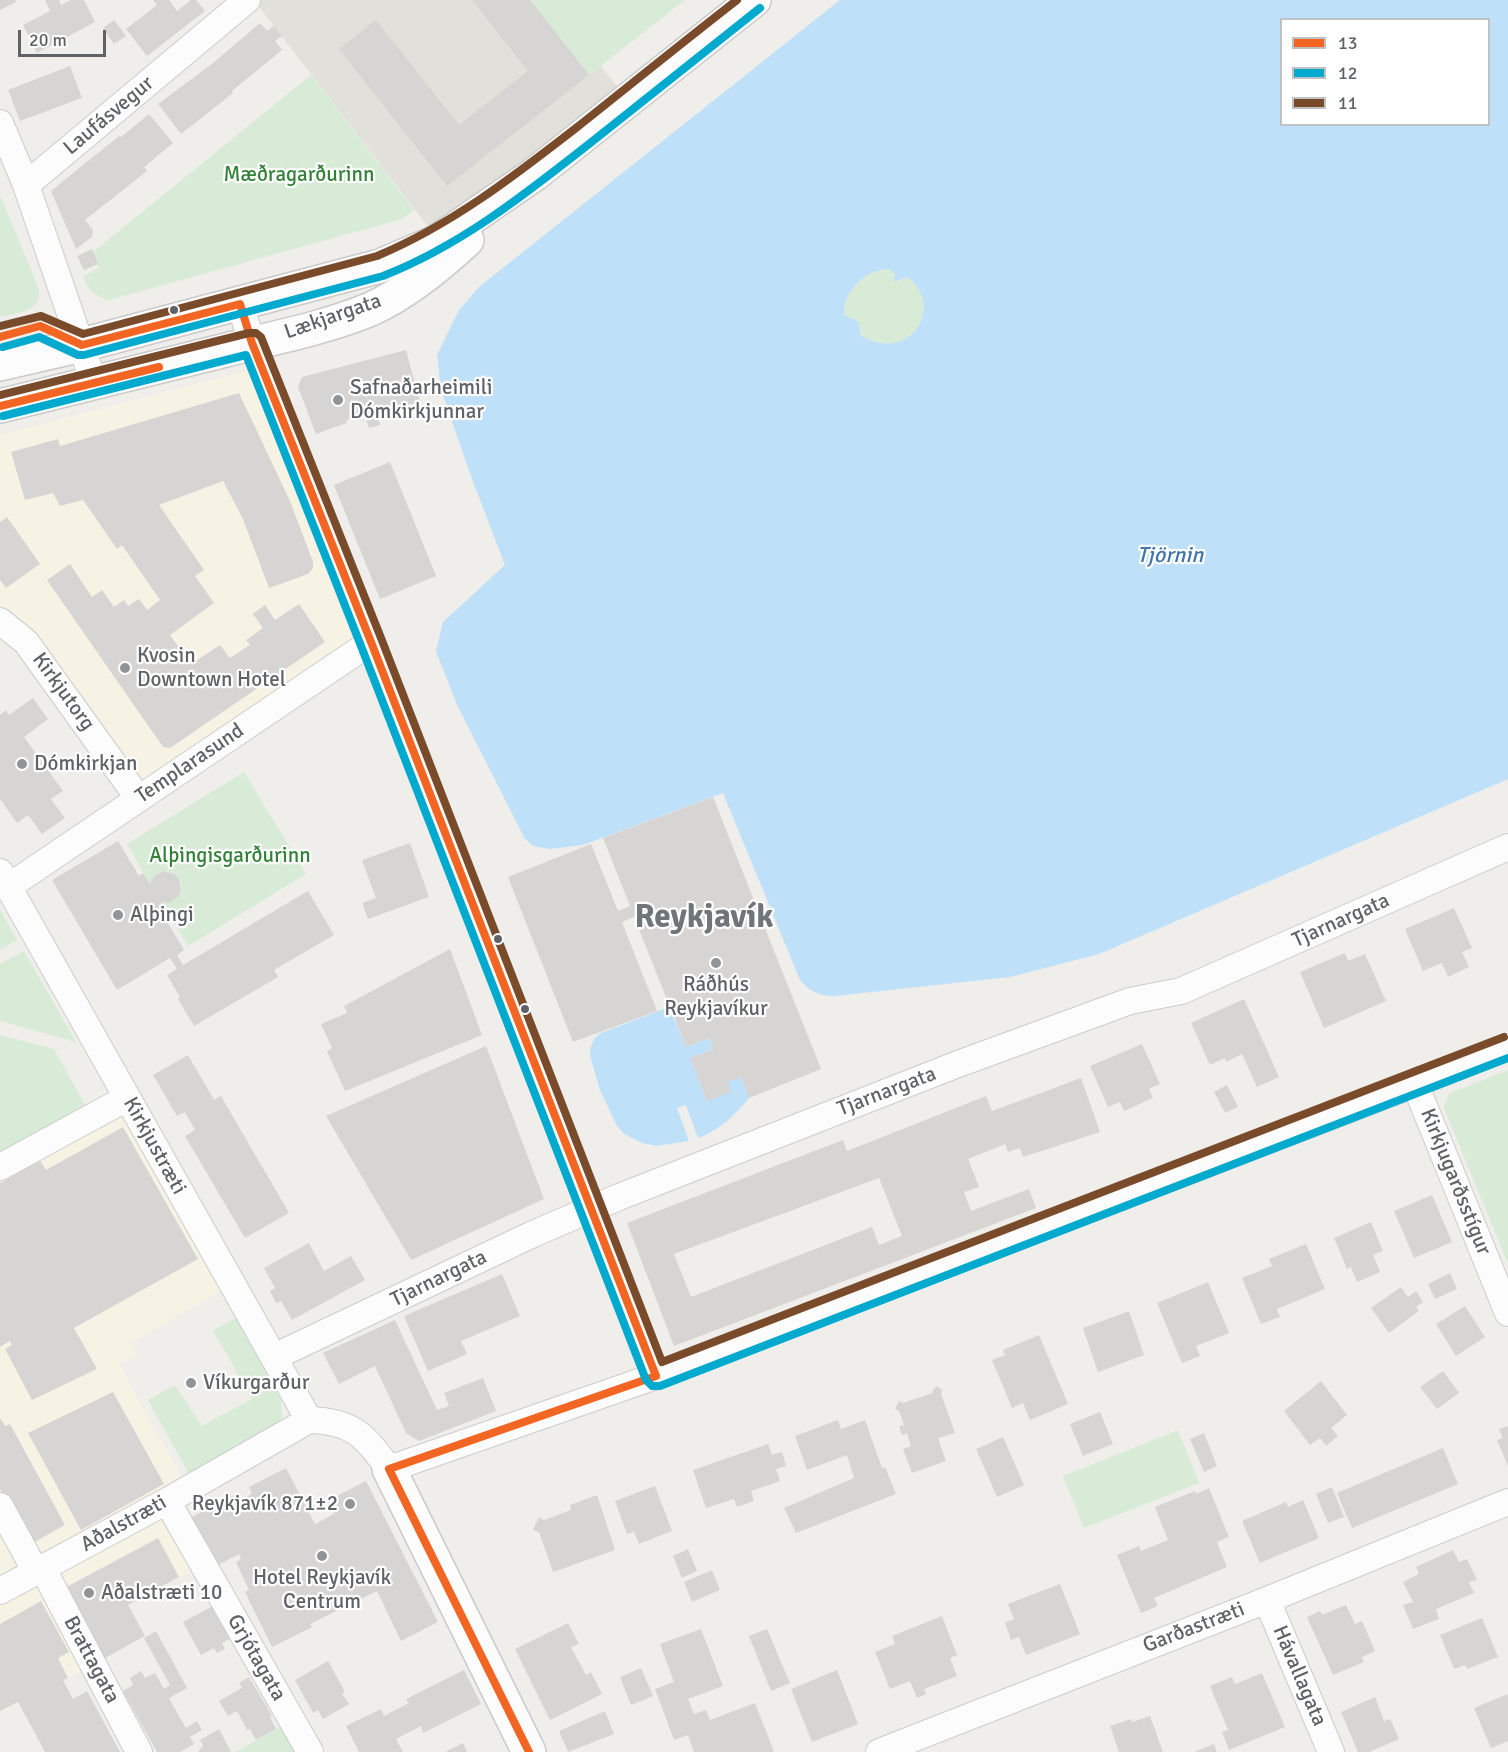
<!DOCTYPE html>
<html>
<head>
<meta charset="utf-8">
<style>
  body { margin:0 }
  #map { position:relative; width:1508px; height:1752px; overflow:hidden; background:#efeeea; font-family:Signika,sans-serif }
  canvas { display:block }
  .legend { position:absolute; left:1280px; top:18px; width:210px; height:108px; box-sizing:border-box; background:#fff; border:2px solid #bfc1c3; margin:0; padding:8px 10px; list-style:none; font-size:18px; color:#5f6368 }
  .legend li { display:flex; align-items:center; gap:12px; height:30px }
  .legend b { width:30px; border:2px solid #bfc1c3 }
  .scale { position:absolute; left:18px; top:30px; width:88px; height:27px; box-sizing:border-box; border:3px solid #5f6368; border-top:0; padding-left:8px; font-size:18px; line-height:21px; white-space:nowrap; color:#5f6368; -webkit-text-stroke:4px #fff; paint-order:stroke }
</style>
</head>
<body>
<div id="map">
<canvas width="1508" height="1752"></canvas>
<ul class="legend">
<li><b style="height:8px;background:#f26522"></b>13</li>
<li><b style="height:8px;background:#00a9ce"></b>12</li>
<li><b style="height:8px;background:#7a4b2a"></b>11</li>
</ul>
<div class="scale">20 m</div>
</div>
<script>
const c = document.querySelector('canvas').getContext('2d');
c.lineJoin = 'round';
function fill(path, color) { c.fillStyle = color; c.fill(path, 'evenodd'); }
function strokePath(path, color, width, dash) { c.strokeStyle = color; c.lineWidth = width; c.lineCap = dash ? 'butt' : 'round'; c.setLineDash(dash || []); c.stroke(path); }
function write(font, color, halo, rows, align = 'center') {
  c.font = font + ' Signika,sans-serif'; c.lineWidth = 4.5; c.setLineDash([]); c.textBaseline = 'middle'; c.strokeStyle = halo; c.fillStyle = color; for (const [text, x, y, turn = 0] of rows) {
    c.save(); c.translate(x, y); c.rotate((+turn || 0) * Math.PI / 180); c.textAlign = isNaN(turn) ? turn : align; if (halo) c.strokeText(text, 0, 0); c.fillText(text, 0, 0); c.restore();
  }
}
fill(new Path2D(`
  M253,369l111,272 -221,149 -110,-161 -13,-8 -20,14v-200z
  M108,1091l5,2 109,197 -90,53 6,11 -19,10 68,123 -21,13 33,67 -71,38 17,31 -82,45 10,18 14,-8 30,61h-72l-27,-49 -18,8v-558z`), '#f7f3e4');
fill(new Path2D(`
  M261,0h288l73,93 -186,144 -179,-233z`), '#e2e0da');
fill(new Path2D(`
  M530,0h155l-96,75z
  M311,75l103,135 -12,9 -293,81c-15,-4 -21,-11 -26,-24l16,-8 -6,-16z
  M0,195l39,94c3,23 -22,24 -39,28z
  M889,269l10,12 9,-4c39,30 0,89 -48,58l-4,-15 -7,-1 -5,-5c0,-24 20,-43 45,-45z
  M244,772l62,102 -118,72 -27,-44c25,4 28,-28 3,-31l-10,5 -4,8 -23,-40z
  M0,909l17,31 -17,9z
  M24,951l52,91 -76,-21v-57z
  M0,1035l54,14 31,56 -85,46z
  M1508,1070v194l-64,-156 2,-7 4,-8z
  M236,1318l45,82 1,17 -6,9 -86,50 -42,-76 27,-15 26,41 51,-27 -39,-69z
  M1178,1430l21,53 -115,45 -21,-52z
  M288,1723l13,29h-66z`), '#d8ebd6');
fill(new Path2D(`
  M840,0h668v779l-409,175 -89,23 -175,19c-15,1 -26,-5 -35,-16l-77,-187 -140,52 -33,4 -17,-3 -8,-7 -68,-134 -21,-54 7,-29 62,-57 -33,-86 -31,-89 -4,-35 22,-45 20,-23zM1282,20h206v104h-206zM889,269l6,6 -1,7 13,-5c40,29 2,89 -47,58l-1,-12c-5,-5 -10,-4 -15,-9 0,-24 21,-44 45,-45z
  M669,1007l17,40 23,-9 4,11 -23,9 17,43 20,-19 14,-5 8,21c-14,17 -29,32 -51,40l-12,-33 -9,3 12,33 -33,5 -14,-3 -18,-9 -7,-8 -17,-36 -9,-31 -1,-10 4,-10 7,-6z`), '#bfe0f9');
fill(new Path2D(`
  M0,0h15l1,2 -16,8z
  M45,0h14l2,5 10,-5h13l11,22 -58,31 -14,-28 27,-14z
  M153,0h16l8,11 14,-11h5l9,11 -58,45 -21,-27 31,-24z
  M472,0h58l59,75 -142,111 -108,-137 37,-29 83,105 69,-54z
  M114,20l12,16 -12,8 -11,-16z
  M260,23l7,8 7,-5 8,10 -7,5 7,9 -50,41 1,2 -52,41 -23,-30 55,-41z
  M70,66l12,32 -62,23 -12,-31z
  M149,114l24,29 -29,24 3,4 -62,49 8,10 -1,7 -16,12 -25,-58 68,-55 2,1z
  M92,249l6,15 -14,6 -7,-14z
  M406,350l14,52 -43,11 3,12 -11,3 -4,-13 -19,5 1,3 -31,11 -18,-47 4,-10z
  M239,393l51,108 23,61v6l-5,6 -39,14 -26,-69 -20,-38 -64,24 45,65 -9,6 19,27 -44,32 21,29 29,-19 10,13 20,-13 -4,-5 17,-12 -10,-14 12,-9 10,15 24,-16 26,38 -155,106 -7,-1 -116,-167 23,-16 22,33 10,-7 12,17 10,-7 4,6 11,-7 8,11 13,-10 -38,-55 -5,4 -34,-49 -23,6 -7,-13 -28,7 -14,-48 47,-13 2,7z
  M390,462l46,114 -56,23 -46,-114z
  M7,517l33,47 -34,24 -6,-8v-58z
  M33,698l15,21 -24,18 39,54 -12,8 14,19 -23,16 -14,-19 -11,8 -17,-24v-84l6,-5 3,5z
  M713,797l108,272 -72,29 -8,-21 -14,5 4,10 -24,9 -17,-43 23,-9 -4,-11 -23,9 -52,-130 -12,5 35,89 -84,31 -65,-165 83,-33 27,67 12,-5 -27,-68z
  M118,841l21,35 4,-3 7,11 4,-8 10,-5 10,3 5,5 2,11 -3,7 -9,6 -8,-1 3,6 -4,2 24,40 -7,5 6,10 125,-74 26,44 -60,35 4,7 -84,49 -16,-27 2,-2 -13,-22 10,-6 -7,-11 -53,32 -65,-110z
  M410,843l19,54 -61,22 -6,-16 14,-5 -14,-38z
  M1454,908l18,40 -10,4 7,15 -21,10 -6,-14 -19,8 -18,-42z
  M450,949l32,86 -137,56 -18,-40 5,-3 -11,-24 26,-11 -3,-7z
  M1345,953l3,8 17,-7 21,47 -62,27 -24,-56z
  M1244,999l35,78 -22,10 -15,-33 -16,8 -1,-4 -15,7 -19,-42z
  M1142,1044l18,40 -11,5 4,9 -29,13 -4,-9 -12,5 -18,-41z
  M486,1046l58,153 -133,61 -85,-144z
  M188,1055l26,45 7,-4 68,117 -44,25 -60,-102 10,-6 -10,-18 -8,4 -24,-41z
  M1081,1078l19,54 -77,25 -3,-9 -12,4 -3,-8 -37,15 11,28 -15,5 7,19 58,-22 7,19 -362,138 -47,-123 216,-83 4,11 139,-55 6,15zM879,1178l23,58 -23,9 -7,-18 -181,70 -17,-43z
  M1227,1085l11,22 -13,6 -11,-21z
  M123,1127l75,132 -124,69 23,41 -65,31 -27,-51 7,-4 -2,-4 -10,6v-164l40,-22 6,9z
  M1432,1195l20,47 -38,16 -20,-47z
  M1371,1222l12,29 -10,4 7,17 -23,10 -6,-15 -4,2 -13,-31z
  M309,1243l15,28 27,-15 14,24 -73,40 -11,-19 -5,2 -6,-12 5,-3 -11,-20z
  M1306,1244l19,45 -48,20 3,8 -19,7 -19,-46 30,-12 -3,-7z
  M1450,1273l7,16 -22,10 -7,-15z
  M502,1274l18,42 -59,25 6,13 -39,17 -24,-55z
  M1208,1282l21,51 -33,13 4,10 -18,7 -25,-60z
  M1401,1287l7,10 8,-6 7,11 -7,5 3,4 -30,22 -18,-25z
  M1465,1306l20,31 -29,19 -20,-32z
  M1129,1311l15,44 -46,17 -15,-44z
  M395,1320l42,90 12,-4 -5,-13 39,-15 13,33 -77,30 -13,-8 -31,-67 -36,18 -16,-31z
  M1039,1335l29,69 -38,16 -7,-17 -11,5 -20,-48 13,-5 -2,-5z
  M1443,1371l16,22 -22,16 -17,-22z
  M1321,1381l26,34 -16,13 7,8 -12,10 -6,-8 -10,7 -26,-34z
  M936,1386l7,4 -2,4 14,39 -17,5 8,23 -34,12 -9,-24 8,-3 -4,-13 -5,2 -3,-9 5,-1 -5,-14 -4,-2 4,-8 4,2 29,-10z
  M113,1392l51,92 -83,46 -53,-97z
  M1100,1412l13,32 -30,12 -13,-32z
  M0,1418l5,8 5,-2 55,101 -34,19 -31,-55z
  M838,1420l3,9 24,-9 17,48 3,-1 11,27 -100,39 -12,-25 70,-30 -7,-23 -40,15 -12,-34z
  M1508,1426v40l-11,-26 6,-2 -4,-9z
  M1204,1433l13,33 -13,6 -14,-33z
  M1003,1437l21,48 -27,12 -21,-48z
  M768,1444l4,11 10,-3 4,14 -10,3 4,12 -29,10 3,10 -17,6 -3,-8 -28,9 -13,-38z
  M1443,1448l15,36 -106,44 -15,-35z
  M286,1468l29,56 19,-10 -7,-13 39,-20 72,141 -37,19 -24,-50 -67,33 2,3 -40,20 -27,-55 4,-2 -13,-28 5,-3 -2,-5 -27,14 -26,-48 52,-27 3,7 11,-6 -3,-7z
  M655,1486l17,45 -33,13 -5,-12 -7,2 -12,-33z
  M1332,1487l12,30 -16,6 -12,-29z
  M1209,1488l20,49 -12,5 10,25 -73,31 4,8 -17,7 -24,-58 22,-9 2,5 27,-11 -13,-33 40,-16 1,3z
  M597,1495l18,55 -62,22 -14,-40 -6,-2 6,-13 5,3 27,-10 -1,-5z
  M1303,1500l16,38 -59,25 -18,-42 44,-19 2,5z
  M158,1538l21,39 -51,28 17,31 -49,27 -39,-71z
  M688,1549l9,22 -15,7 -9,-22z
  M1453,1550l6,12 8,-3 10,21 -8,2 5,11 -38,16 3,10 -26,10 -10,-24 10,-3 -10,-20 16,-8 -3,-7z
  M712,1570l8,20 -28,12 -8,-20z
  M1060,1584l20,50 -54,21 -7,-18 -8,3 -6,-17 9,-4 -6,-15z
  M41,1601l28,51 -11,6 10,20 -5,2 10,19 14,-8 33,61h-75l-27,-50 -18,9v-87z
  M215,1605l18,32 -11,6 3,6 -8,4 -3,-5 -13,7 -18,-33z
  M1346,1605l9,19 7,-3 13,30 -13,6 2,5 -31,13 -26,-58 13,-6 2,4z
  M942,1616l15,39 -7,3 7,18 -33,13 2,5 -9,4 -7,-17 -20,8 -15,-37 20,-8 -3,-8z
  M1482,1618l16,39 -31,12 -2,-4 -11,4 -14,-34z
  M568,1623l11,21 -8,3 15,28 5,-3 11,22 -52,26 -35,-71z
  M701,1629l22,57 -35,13 6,15 12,-4 4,10 45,-17 19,49h-80l-6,-17 -14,5 -19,-51 19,-7 -14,-38z
  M767,1629l23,54 -19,8 -22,-55z
  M156,1631l31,57 -18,10 17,30 11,-7 5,9 -12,7 4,7 -14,8h-23l-34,-61 10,-6 -3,-7 11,-7 4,7 10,-5 9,16 6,-4 -26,-47z
  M328,1661l17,31 -3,2 7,10 -26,15 -5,-9 -5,3 -18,-33z
  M641,1668l12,28 -22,9 -11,-28z
  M464,1670l17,34 -58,29 -2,-7 -25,13 7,13h-44l-13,-26 35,-17 3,7 25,-13 -3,-4z
  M837,1670l21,54 -46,18 -21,-53z
  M1262,1673l23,54 -56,23 -7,-18 6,-2 -18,-44 22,-9 3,7z
  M249,1677l23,39 -2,1 6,12 -20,11 -6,-11 -3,1 -10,-19 -9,5 -9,-15 23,-13 -3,-5z
  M1508,1694v47l-17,7 -17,-40z
  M1375,1697l9,24 6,-2 9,20 -30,13h-11l-17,-40z
  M605,1711l9,23 -46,18 -9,-21z
  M1150,1716l13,36h-44l-9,-26 21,-7 1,3z
  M219,1729l12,23h-33l5,-7 -3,-5z
  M463,1743l4,9h-22z
  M1214,1744l3,8h-23z`), '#d6d5d3');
const street = new Path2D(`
  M0,123l26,62 68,198
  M26,185l221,-185
  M240,304l12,39 119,299 285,734
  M0,621l26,21 113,157
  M0,872l309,548
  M8,887l363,-245
  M1415,1084l93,229
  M0,1167l127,-69
  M274,1357l259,-123 86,-37 339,-133 172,-63 51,-10 327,-144
  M167,1501l143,251
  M0,1506l36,66
  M43,1569l96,183
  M0,1591l167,-90 142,-81c44,1 56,16 80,49l267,-93 759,-292 93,-37
  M1267,1600l64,152
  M879,1752l388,-152 241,-98`);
const secondary = new Path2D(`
  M0,364l82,-19 298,-79 56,-24 99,-68 219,-174
  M0,406c75,-19 151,-37 226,-56 48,-12 99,-22 145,-41 35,-16 68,-43 96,-69
  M389,1469l140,283`);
strokePath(street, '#cbcccc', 28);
strokePath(secondary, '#cacacb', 36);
strokePath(street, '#fdfcfc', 26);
strokePath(secondary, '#fdfcfc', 33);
strokePath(new Path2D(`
  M0,337l40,-11 42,19 158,-41 12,39 119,299 285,734
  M0,406l159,-39
  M389,1469l140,283
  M389,1469l267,-93`), '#f26522', 8);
strokePath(new Path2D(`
  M3,347l36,-10 39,18h6l299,-79c77,-30 141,-81 206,-132 57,-45 114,-91 171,-136
  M3,416l243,-61 115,291 285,734 6,6h8l848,-328`), '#00a9ce', 8);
strokePath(new Path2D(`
  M0,326l41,-10 42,18 294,-78c74,-31 136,-79 199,-128 54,-43 107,-86 161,-128
  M0,395l249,-62h7l5,4 120,301 281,724 842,-325`), '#7a4b2a', 8);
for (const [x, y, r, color] of [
  [174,310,5,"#5f6368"],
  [338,400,6,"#919496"],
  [125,668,6,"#919496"],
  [22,764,6,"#919496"],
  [118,915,6,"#919496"],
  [498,939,5,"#5f6368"],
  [716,963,6,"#919496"],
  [525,1009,5,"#5f6368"],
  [191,1383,6,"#919496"],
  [350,1504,6,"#919496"],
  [322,1556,6,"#919496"],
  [89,1593,6,"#919496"]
]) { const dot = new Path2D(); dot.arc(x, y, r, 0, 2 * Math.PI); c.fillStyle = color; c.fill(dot); strokePath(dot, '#fff', 2); }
write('21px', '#5f6368', '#fff', [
  ["Laufásvegur",109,116,-40],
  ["Lækjargata",333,317,-19],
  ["Kirkjutorg",63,692,54],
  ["Templarasund",190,764,-34],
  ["Tjarnargata",1341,921,-24],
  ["Tjarnargata",887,1092,-21],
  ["Kirkjustræti",154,1146,61],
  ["Kirkjugarðsstígur",1455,1182,68],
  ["Tjarnargata",439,1279,-26],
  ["Aðalstræti",124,1524,-29],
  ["Garðastræti",1194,1628,-21],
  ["Grjótagata",256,1658,60],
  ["Brattagata",91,1660,62],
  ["Hávallagata",1299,1676,67]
]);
write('21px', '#348238', '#fff', [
  ["Mæðragarðurinn",299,175],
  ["Alþingisgarðurinn",230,856]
]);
write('21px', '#5f6368', '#fff', [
  ["Safnaðarheimili",350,388],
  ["Dómkirkjunnar",350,412],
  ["Kvosin",137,656],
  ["Downtown Hotel",137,680],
  ["Dómkirkjan",34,764],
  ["Alþingi",130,915],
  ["Ráðhús",716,985,"center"],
  ["Reykjavíkur",716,1009,"center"],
  ["Víkurgarður",203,1383],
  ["Reykjavík 871±2",338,1504,"right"],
  ["Hotel Reykjavík",322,1578,"center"],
  ["Centrum",322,1602,"center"],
  ["Aðalstræti 10",101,1593]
], 'left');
write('italic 22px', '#4174aa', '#fff', [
  ["Tjörnin",1170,556]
]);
write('bold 33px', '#70757a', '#fff', [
  ["Reykjavík",704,918]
]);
</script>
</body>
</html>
